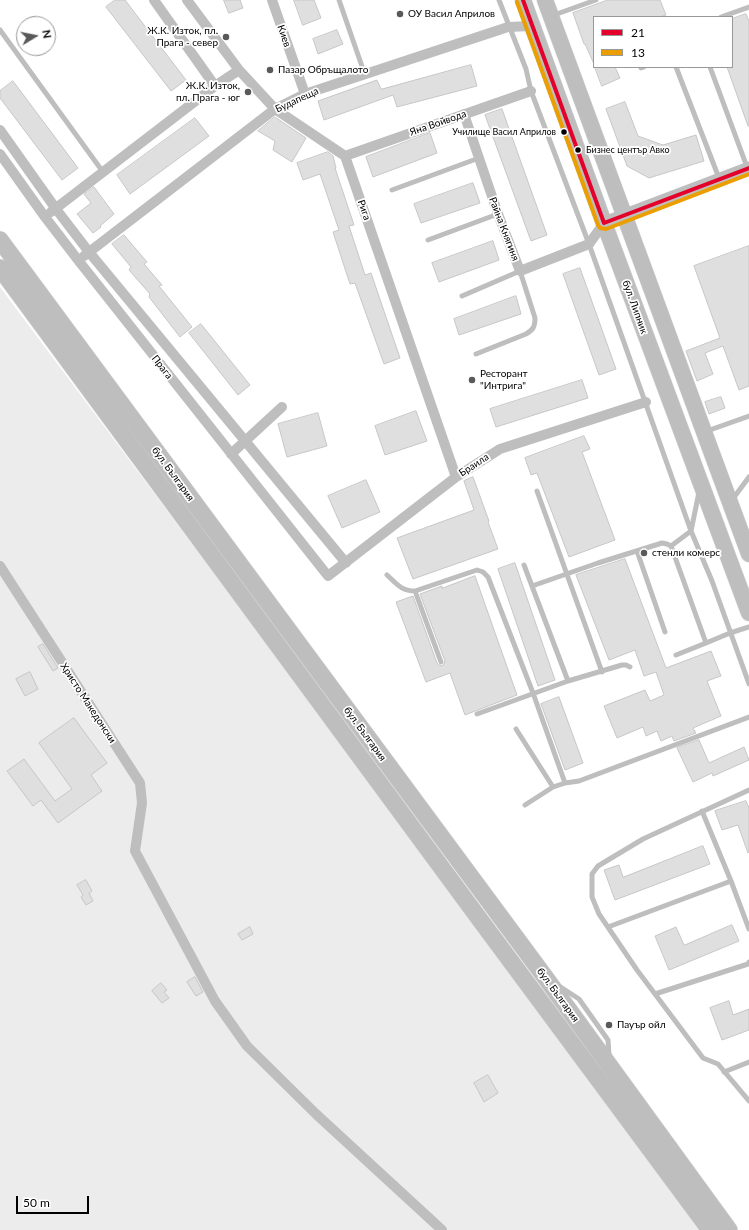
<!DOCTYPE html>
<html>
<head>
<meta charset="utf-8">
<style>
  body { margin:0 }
  #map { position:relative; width:749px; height:1230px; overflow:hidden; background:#fff; font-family:Lato,sans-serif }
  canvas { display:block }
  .legend { position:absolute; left:593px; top:16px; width:140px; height:52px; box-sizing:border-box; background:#fff; border:1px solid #999; margin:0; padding:5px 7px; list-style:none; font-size:12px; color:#000 }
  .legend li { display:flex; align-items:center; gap:8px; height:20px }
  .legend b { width:20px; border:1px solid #999 }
  .north { position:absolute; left:16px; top:16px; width:40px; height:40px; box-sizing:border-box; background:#fff; border:1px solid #999; border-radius:50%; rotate:80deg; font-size:11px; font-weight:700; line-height:16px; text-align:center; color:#000 }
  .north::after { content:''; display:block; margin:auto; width:14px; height:18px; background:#595959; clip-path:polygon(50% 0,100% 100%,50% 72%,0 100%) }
  .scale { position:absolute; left:16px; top:1196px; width:73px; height:18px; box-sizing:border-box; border:2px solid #000; border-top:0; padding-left:5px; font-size:12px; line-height:14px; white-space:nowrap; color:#000; -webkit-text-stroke:3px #fff; paint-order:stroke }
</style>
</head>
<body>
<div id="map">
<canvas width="749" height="1230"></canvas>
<ul class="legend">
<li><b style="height:5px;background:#e4002b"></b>21</li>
<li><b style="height:5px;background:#eb9e00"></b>13</li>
</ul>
<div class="north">N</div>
<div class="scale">50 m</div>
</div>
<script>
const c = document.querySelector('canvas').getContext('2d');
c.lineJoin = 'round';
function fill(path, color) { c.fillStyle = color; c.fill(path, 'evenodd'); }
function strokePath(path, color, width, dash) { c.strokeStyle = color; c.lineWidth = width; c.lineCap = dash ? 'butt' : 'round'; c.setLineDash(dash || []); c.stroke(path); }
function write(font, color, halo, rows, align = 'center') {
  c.font = font + ' Lato,sans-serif'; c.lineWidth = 3.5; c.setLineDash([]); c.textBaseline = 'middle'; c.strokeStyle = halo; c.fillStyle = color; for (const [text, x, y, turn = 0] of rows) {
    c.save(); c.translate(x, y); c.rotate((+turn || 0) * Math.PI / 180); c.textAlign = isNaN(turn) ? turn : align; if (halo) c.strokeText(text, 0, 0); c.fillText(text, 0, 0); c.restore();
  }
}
fill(new Path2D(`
  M0,287l705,943h-705z`), '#ececec');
const building = new Path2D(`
  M115,0h10l61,80 -15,11 -65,-84z
  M224,0h16l3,8 -14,5z
  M294,0h20l7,18 -18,7z
  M608,0h52l6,15 -7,2h-65v47l-9,-20h-1l-11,-31z
  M746,14l3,7v105h-1l-21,-59h5v-48z
  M337,30l6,14 -25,10 -5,-15z
  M471,65l6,21 -80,21 -4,-12 -69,25 -6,-19 59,-21 4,9z
  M595,67h20l5,11 -18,8z
  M13,81l65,87 -16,12 -62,-82v-7z
  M625,102l13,34 25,9 33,-10 8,26 -55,17 -22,-12 -21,-57z
  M502,109l45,126 -16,6 -46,-126z
  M275,117l31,21 -14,24 -19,-12 2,-9 -17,-10z
  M195,118l14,18 -79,58 -13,-19z
  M430,133l7,20 -64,24 -7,-20z
  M328,152l5,4 3,12h-1l19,57 -5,1 16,49 6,-2 29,85 -16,6 -29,-81 -5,1 -17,-52 6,-2 -19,-56 -17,6 -6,-17z
  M473,183l7,20 -59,20 -7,-19z
  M94,187l20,27 -14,12 1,1 -8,6 -16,-19 14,-11 -7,-9z
  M124,235l23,27 -3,2 18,21 -3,1 33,41 -12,10 -31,-40 1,-3 -21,-24 2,-3 -19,-23z
  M493,241l6,19 -60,22 -7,-19z
  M749,246v140l-10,4 -16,-44 -18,7 8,21 -16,7 -11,-30 34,-13 -26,-72z
  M580,268l36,101 -17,6 -36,-101z
  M516,296l5,18 -62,21 -5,-16z
  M201,324l49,61 -12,10 -49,-62z
  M582,380l6,18 -92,29 -6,-18z
  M721,397l4,11 -16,6 -4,-12z
  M416,411l11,30 -42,14 -10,-29z
  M318,413l9,33 -40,11 -9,-33z
  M584,436l6,13 -8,3 33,88 -46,17 -32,-84 -6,2 -6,-17z
  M473,477l16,44 -1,1 10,27 -85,30 -16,-41 77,-28 -10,-29z
  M366,480l14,32 -38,16 -14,-32z
  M625,559l41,109 45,-17 10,25 -14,5 14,35 -28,12 3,5 -22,8 -2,-5 -11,5 -4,-10 -11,5 -3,-9 -26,11 -13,-32 41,-16 5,11 14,-6 -8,-23 -12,4 -9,-26 -26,10 -33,-85z
  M515,563l40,117 -17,6 -40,-117z
  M475,576l42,119 -52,20 -15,-42 -24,9 -30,-80 17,-6 24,67 2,2 3,1 2,-2 1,-3 -25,-67 22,-8v2z
  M43,644l15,24 -5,3 -15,-24z
  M30,672l8,17 -13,7 -9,-17z
  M559,697l24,66 -18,7 -24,-66z
  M74,718l33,45 -16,12 11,16 -44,32 -17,-23 -8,6 -26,-35 17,-12 31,42 17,-12 -33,-46z
  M699,740l10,23 35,-16 5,13 -36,16 -1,-3 -19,9 -16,-34z
  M746,801l3,7v44l-1,1 -10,-28 -16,5 -7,-19z
  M703,846l7,18 -95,36 -11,-30 15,-5 4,12z
  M86,880l6,11 -3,2 4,8 -7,4 -5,-8 2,-2 -6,-10z
  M732,925l7,16 -70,29 -14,-34 21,-9 8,18z
  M250,927l3,7 -11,6 -4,-6z
  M195,977l8,15 -7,4 -9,-14z
  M161,983l6,7 -3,2 5,6 -7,5 -10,-12z
  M729,1001l4,14 16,-6v21l-27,10 -12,-32z
  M488,1075l10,18 -14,9 -10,-19z`);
fill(building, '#dfdfdf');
strokePath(building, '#c7c7c7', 1);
const primary = new Path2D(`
  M523,0l81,223 145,390
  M545,0l204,554`);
const trunk = new Path2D(`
  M0,240l545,737 184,253
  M0,268l475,645 235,317`);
strokePath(primary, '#dbdbdb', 17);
strokePath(trunk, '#dbdbdb', 18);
strokePath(new Path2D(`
  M339,0l26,75
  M499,0l27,69 5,22 58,153 102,287 21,50 37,103
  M554,15l42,-15
  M721,17l28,-10
  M0,30l103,142
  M676,67l43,111
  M710,67l37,100
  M641,68l3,-1
  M392,190l87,-32
  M428,240l70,-26
  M462,296l58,-25 15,47c0,9 -2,12 -9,16l-50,20
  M707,431l42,-15
  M537,491l65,181
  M732,500l17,-23
  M671,546l20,-15 8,-39
  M637,551l28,81
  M524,565l44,116
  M387,575c10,9 14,16 28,16l62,-21 6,2 5,5 45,116 32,90 14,-2 170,-64
  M532,586l66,-23 64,-20 5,1 4,2 35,97 -30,12
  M415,591l26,71
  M706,643l24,-10 19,-6
  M477,714l91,-33 54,-16h4l4,2
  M516,729l37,58
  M749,790l-106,49 -45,27 -6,8v23l7,17 38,56 66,88 15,6 31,37
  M525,805l28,-18 12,-4
  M702,811l29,70 18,48
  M608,927l123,-46
  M559,986l20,13 29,41 1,15
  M655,994l93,-30 1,-2
  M724,1072l25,-10`), '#bebebe', 5);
strokePath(new Path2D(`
  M154,0l61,86
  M187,0l52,70 36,39 70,47 111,321
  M272,0l33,94
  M464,114l34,100 22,57 69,-27 15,-21
  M0,130l56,79 33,43 257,311
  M0,154l45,63 33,43 250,316 128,-99 44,-28 146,-47
  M345,156l186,-65
  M51,212l164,-126 24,-16
  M84,256l191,-147 30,-15 203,-67 24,-1
  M231,454l51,-47
  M0,566l140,217 2,20 -7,48 80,150 32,45 69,68 126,116`), '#bebebe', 10);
strokePath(new Path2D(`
  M604,223l145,-55`), '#bebebe', 13);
strokePath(primary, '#bebebe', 16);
strokePath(trunk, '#bebebe', 17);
strokePath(new Path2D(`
  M523,0l81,223 145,-55`), '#e4002b', 4);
strokePath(new Path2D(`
  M517,2l81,223 2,3 6,1 143,-55`), '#eb9e00', 4);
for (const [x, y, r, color] of [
  [400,14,4,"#595959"],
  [226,37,4,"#595959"],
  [270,70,4,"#595959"],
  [248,92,4,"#595959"],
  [564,132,3.5,"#000"],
  [578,150,3.5,"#000"],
  [472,380,4,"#595959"],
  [644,553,4,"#595959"],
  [609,1025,4,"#595959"]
]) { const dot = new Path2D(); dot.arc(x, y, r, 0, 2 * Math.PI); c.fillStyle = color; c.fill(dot); strokePath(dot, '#fff', 1.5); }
write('9px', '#000', '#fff', [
  ["Училище Васил Априлов",556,132],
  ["Бизнес център Авко",586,150,"left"]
], 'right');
write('10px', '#000', '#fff', [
  ["ОУ Васил Априлов",408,14],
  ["Ж.К. Изток, пл.",218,31,"right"],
  ["Прага - север",218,43,"right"],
  ["Пазар Обръщалото",278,70],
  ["Ж.К. Изток,",240,86,"right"],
  ["пл. Прага - юг",240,98,"right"],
  ["Ресторант",480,374],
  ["\"Интрига\"",480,386],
  ["стенли комерс",652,553],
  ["Пауър ойл",617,1025]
], 'left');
write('10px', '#000', '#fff', [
  ["Киев",284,36,71],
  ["Будапеща",297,100,-25],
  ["Яна Войвода",438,123,-19],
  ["Рига",364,210,71],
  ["Райна Княгиня",504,229,69],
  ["бул. Липник",635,307,70],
  ["Прага",162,367,52],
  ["Браила",474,465,-33],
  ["бул. България",173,474,54],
  ["Христо Македонски",88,703,57],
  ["бул. България",365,734,54],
  ["бул. България",558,995,54]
]);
</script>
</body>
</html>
